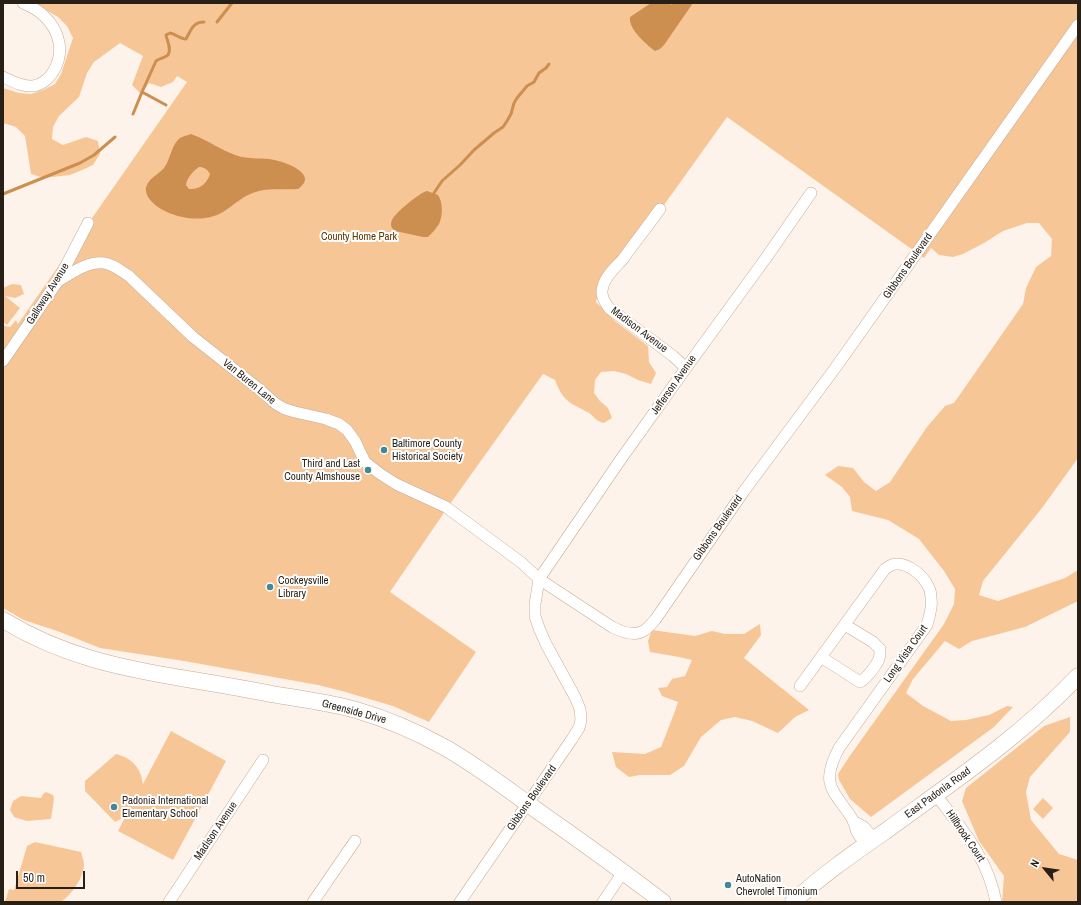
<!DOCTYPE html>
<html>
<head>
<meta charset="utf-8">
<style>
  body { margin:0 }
  #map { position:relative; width:1081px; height:905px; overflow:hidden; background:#fef3ea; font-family:"Archivo Narrow",sans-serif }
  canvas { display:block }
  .frame { position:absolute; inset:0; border:4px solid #281f16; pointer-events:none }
  .north { position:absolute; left:1025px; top:849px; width:40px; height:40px; -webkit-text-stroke:3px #fff; paint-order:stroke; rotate:299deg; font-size:11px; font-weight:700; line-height:16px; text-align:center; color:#281f16 }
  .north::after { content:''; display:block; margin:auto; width:14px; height:18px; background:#281f16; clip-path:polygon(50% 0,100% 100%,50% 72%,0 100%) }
  .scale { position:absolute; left:16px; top:871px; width:69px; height:18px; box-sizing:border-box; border:2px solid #281f16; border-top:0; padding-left:5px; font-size:12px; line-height:14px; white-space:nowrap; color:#281f16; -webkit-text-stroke:3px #fff; paint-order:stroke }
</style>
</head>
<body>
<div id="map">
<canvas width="1081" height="905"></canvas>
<div class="frame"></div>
<div class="north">N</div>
<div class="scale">50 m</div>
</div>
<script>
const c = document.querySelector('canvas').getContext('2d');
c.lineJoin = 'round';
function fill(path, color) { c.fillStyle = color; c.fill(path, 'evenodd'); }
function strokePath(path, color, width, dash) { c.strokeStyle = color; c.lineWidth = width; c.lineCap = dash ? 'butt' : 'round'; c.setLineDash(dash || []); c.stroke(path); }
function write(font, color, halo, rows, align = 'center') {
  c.font = font + ' "Archivo Narrow",sans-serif'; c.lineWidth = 4; c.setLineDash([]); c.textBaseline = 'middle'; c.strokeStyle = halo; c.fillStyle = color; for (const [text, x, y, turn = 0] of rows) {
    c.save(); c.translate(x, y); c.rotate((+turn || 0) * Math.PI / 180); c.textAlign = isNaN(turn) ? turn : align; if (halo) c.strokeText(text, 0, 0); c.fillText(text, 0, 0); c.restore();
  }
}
fill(new Path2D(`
  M34,3h1044v455l-36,50 -59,73 -4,14 19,6 67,-23 13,-8v33l-2,-1 -51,25 -53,14 -13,8 -14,-8 -32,38 -7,14 17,13 28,15 15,-1 23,-5 18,-9 6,1 -19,20 -123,90 -21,-18 -11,-19 -1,-6 11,-17 95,-133 10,-20 1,-15 -11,-18 -25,-32 -31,-19 -36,-9 -2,-14 -8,-10 -17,-12 13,-9 15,2 11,14 12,9 14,-9 37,-55 18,-21 9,-3 69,-99 3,-16 10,-21 15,-11 1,-17 -13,-16h-12l-24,8 -19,12 -21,11 -10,3 -14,-2 -8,-7 -7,10 -197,-141 -131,183v2l19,19 33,25 1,16 7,11 -5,11 -13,-4 -12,-6 -12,-3 -13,1 -6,8 -1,13 6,8 8,7 4,10 -8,5c-9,-2 -8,-5 -15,-10 -5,-3 -10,-5 -15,-8 -10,-5 -15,-14 -19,-25l-12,-6 -93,130 -60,88 86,60 -47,70 -36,-16 -51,-15 -24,-6 -134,-24 -84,-13 -40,-16 -36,-12 -21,-12v-283l2,1 5,1 6,-7 2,4 169,-242 -10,-6 -4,6 -12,5 -12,-4 -8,11 -9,-9 11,-29 -23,-13 -26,19 -7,11 -8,24 -20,19 -6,11 -1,12 11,6 23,-8 12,4 2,13 -7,11 -11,5 -12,5 -26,3 -13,-4 -6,-38 -9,-9 -13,-4v-35l16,5 12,1 12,-4 12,-6 6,-10 12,-36 -6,-12 -9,-9z
  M12,284l9,1 3,9 -9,4 -10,-2 15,12 -13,17 -4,-3v-34z
  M760,624l1,11 -17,23 65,52 -14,7 -17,16 -26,-12 -17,-4 -14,3 -20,17 -17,29 -14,9h-30l-11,2 -13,-10 -4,-15 33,2 16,-7 14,-36 3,-9 -16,-6 -4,-8 9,-1 5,-8 13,-3 7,-16 -13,-3 -29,-5 -2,-11 4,-11 43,6 17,-5 13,3h19z
  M1070,717v15l-40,45 -4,15 5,28 28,34 19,6v42h-76l2,-26 -25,-35 -17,-40 4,-13 78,-62z
  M171,731l55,30 -53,99 -55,-29 7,-14 -10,5 -30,-31v-10l31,-27c11,3 20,8 25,21 1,3 1,7 2,9z
  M46,792l7,3 1,4 -3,20 -24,2 -13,-4 -4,-7 3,-9 8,-5 20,2 2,-4z
  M1043,798l10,10 -10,11 -10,-10z
  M35,842l46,10c1,4 3,9 3,13 -1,14 -12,29 -23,37h-56l4,-13 5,1 13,-44z`), '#f7c697');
fill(new Path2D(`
  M651,3h19l1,2 2,-2h20l-29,42 -4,4 -5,2c-8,-6 -27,-22 -25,-34z
  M191,134c17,6 31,17 47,22 10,3 21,2 31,3 9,1 36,9 36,20 0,4 -4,8 -7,10 -13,1 -26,-1 -39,2 -14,3 -25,14 -36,21 -18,11 -45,7 -62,-3 -6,-4 -14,-10 -15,-18 -1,-11 12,-16 18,-23 6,-8 7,-20 13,-27 4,-5 9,-5 14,-7zM199,167c5,0 8,2 11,7 -3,10 -11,16 -21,15l-3,-4c1,-7 7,-14 13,-18z
  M427,191l11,4c5,7 5,21 1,29 -3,5 -7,9 -11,13h-5l-28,-6c-4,-3 -5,-6 -3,-11 3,-7 27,-27 35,-29z`), '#cd8f50');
strokePath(new Path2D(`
  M217,22l15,-19
  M142,92l24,13
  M133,114l9,-22 14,-31c4,-3 9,-3 12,-6 4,-6 -1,-14 -2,-20l4,-2c6,1 10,6 16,6 5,-9 7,-17 18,-17
  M434,193l8,-12 18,-16 14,-15 20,-17 9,-6 4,-6 4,-7 3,-11 3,-5 10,-12 7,-4 5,-9 7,-5 3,-4
  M3,194l77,-31 14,-8 21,-18`), '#cd8f50', 3);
const street = new Path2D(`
  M3,77c9,4 19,10 30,9 8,-1 16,-7 20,-14 12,-19 7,-41 -9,-56 -6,-6 -14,-10 -21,-13
  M660,209c-12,17 -25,33 -37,50 -7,8 -17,16 -20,27 -3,9 1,15 6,22l64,48 13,12
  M58,281c14,-8 29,-20 46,-18 9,1 17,8 25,13l64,61 66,52 17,15 9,5 10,3 31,7 13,5 8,6 8,11 10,21 14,11 17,11 50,23 76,56 17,16 73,48c8,4 22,10 31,4 5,-2 8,-7 12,-11l89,-129 92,-124 242,-342
  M3,361l55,-80 30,-58
  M821,657l39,25c6,-3 16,-16 19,-23 1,-3 1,-7 1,-10l-7,-7 -28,-17
  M800,686l85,-117c3,-2 6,-5 11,-5 12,-1 27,11 32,22 2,3 3,8 3,12 2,9 -2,18 -4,27l-88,123c-20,38 -5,42 14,72 2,4 2,8 4,12 2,4 6,8 9,13
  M936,795c26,34 52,63 60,107
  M853,821l11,6 10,12
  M169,902l94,-142
  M313,902l42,-61
  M460,902l112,-163 7,-11 2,-8 -1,-11 -5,-12 -29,-53 -7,-16 -4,-12v-12l4,-25 82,-120 65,-91 80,-110 45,-65
  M603,902l20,-30`);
const secondary = new Path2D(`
  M3,620c59,36 117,48 184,59 30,5 60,10 90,16 27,4 54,8 79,15 31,9 61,22 88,37 32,18 62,41 91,62 43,30 86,61 128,93
  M793,902c29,-27 61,-49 94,-72 66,-48 134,-94 191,-154`);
strokePath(street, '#c4ab95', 12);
strokePath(secondary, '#c4ab95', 17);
strokePath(street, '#fff', 11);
strokePath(secondary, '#fff', 16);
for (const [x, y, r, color] of [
  [384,450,4,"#448797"],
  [368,470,4,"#448797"],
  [270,587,4,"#448797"],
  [114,807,4,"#448797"],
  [728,885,4,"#448797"]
]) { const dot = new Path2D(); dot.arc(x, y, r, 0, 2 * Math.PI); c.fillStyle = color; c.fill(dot); strokePath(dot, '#fff', 1.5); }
write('11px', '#5e3500', '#fff', [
  ["County Home Park",359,237]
]);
write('11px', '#281f16', '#fff', [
  ["Gibbons Boulevard",908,266,-55],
  ["Galloway Avenue",48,294,-58],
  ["Madison Avenue",639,330,37],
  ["Van Buren Lane",249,382,39],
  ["Jefferson Avenue",674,385,-55],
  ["Gibbons Boulevard",718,528,-55],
  ["Long Vista Court",906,654,-55],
  ["Greenside Drive",354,712,15],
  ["East Padonia Road",938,793,-36],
  ["Gibbons Boulevard",532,798,-55],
  ["Madison Avenue",216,831,-56],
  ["Hillbrook Court",965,836,56]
]);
write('11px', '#281f16', '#fff', [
  ["Baltimore County",392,444],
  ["Historical Society",392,457],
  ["Third and Last",360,464,"right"],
  ["County Almshouse",360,477,"right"],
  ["Cockeysville",278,581],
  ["Library",278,594],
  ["Padonia International",122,801],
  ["Elementary School",122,814],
  ["AutoNation",736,879],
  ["Chevrolet Timonium",736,892]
], 'left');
</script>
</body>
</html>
